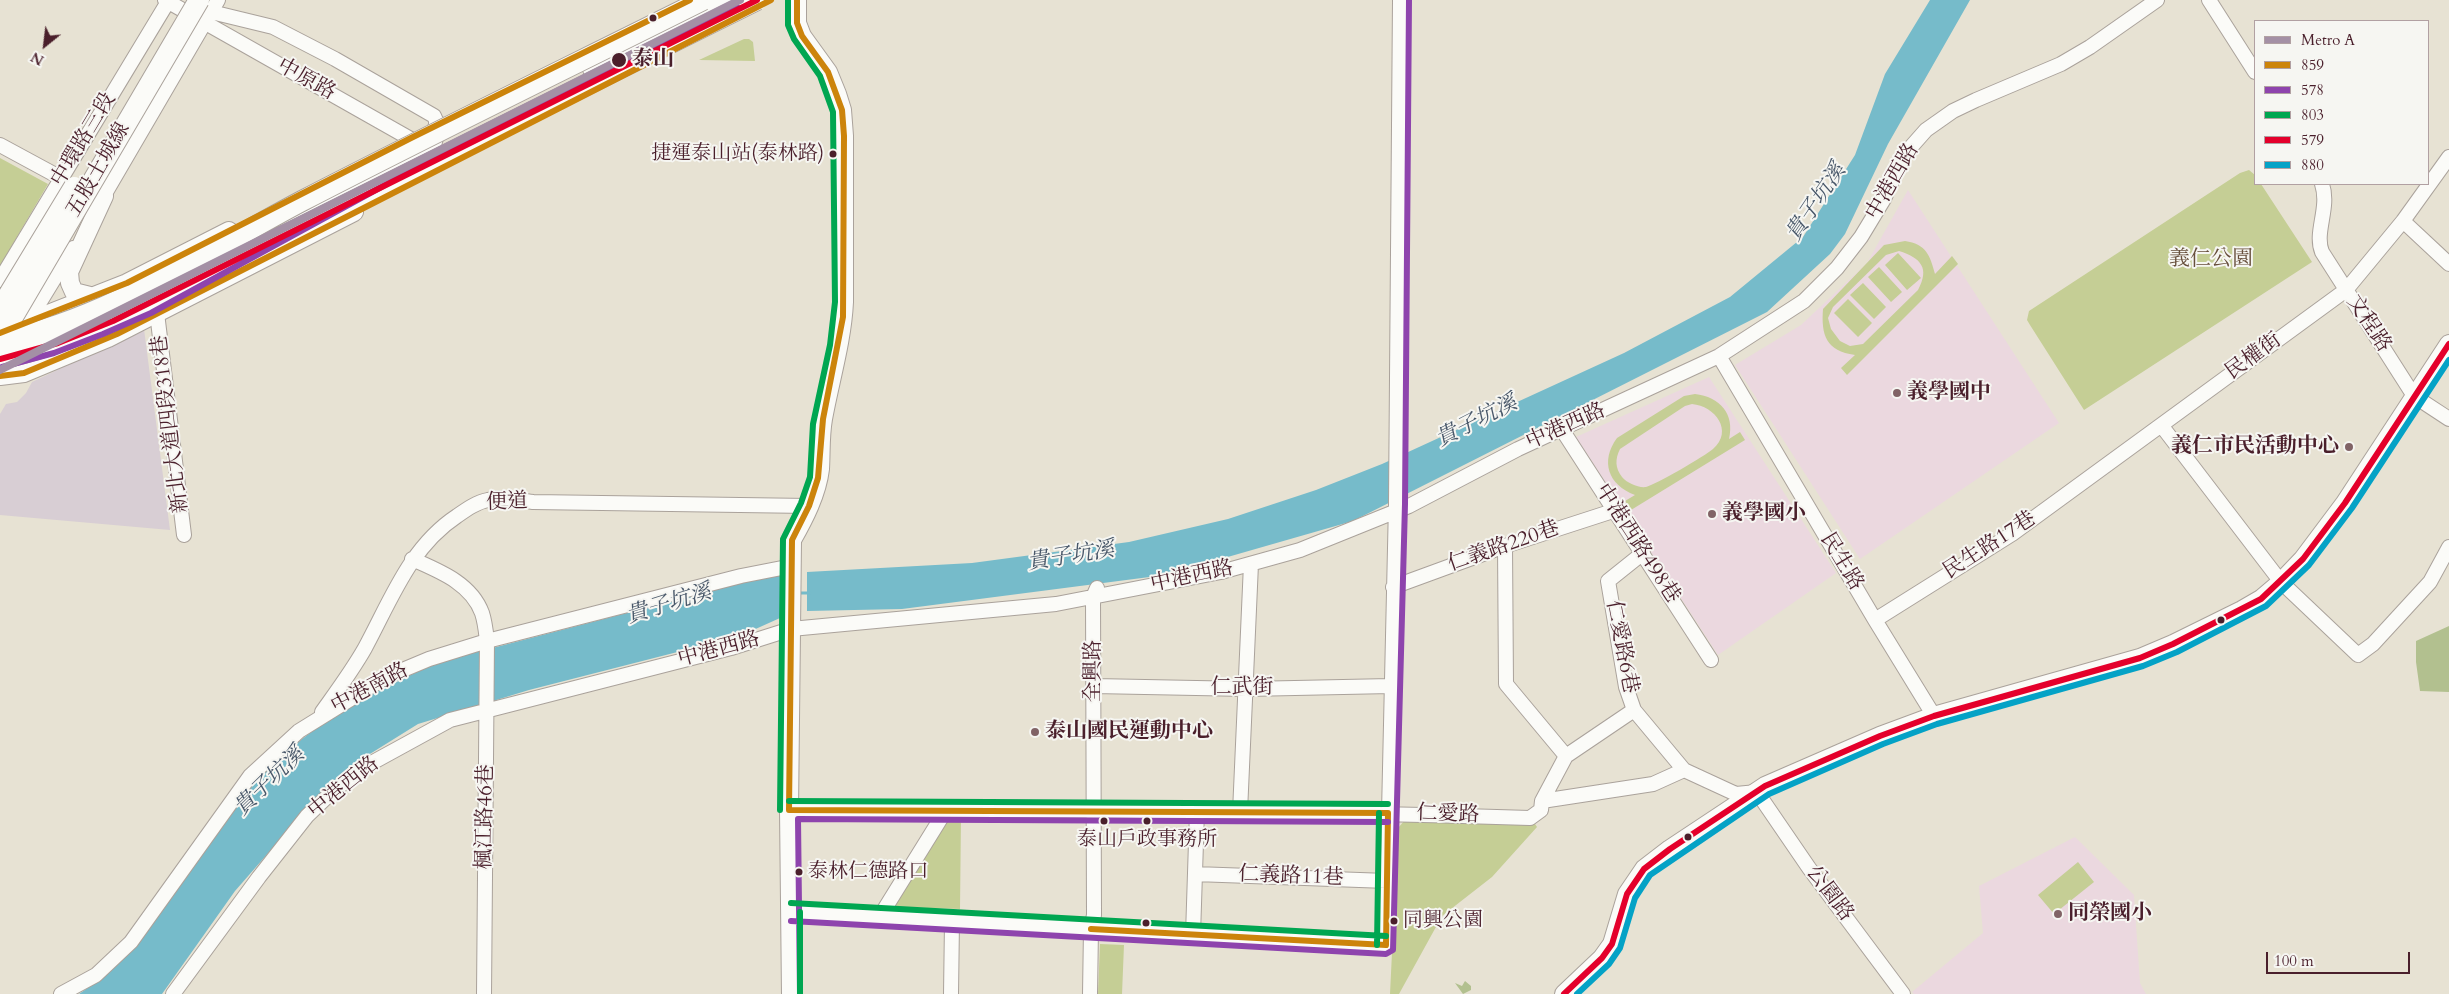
<!DOCTYPE html>
<html>
<head>
<meta charset="utf-8">
<style>
  body { margin:0 }
  #map { position:relative; width:2449px; height:994px; overflow:hidden; background:#e7e2d3; font-family:Cardo,serif }
  canvas { display:block }
  .legend { position:absolute; left:2254px; top:20px; width:175px; height:165px; box-sizing:border-box; background:#f6f6f2; border:1px solid #b1a0a2; margin:0; padding:6px 9px; list-style:none; font-size:15px; color:#4a1f2b }
  .legend li { display:flex; align-items:center; gap:10px; height:25px }
  .legend b { width:25px; border:1px solid #b1a0a2 }
  .north { position:absolute; left:20px; top:20px; width:50px; height:50px; -webkit-text-stroke:4px #f6f6f2; paint-order:stroke; rotate:209deg; font-size:14px; font-weight:700; line-height:20px; text-align:center; color:#4a1f2b }
  .north::after { content:''; display:block; margin:auto; width:18px; height:22px; background:#4a1f2b; clip-path:polygon(50% 0,100% 100%,50% 72%,0 100%) }
  .scale { position:absolute; left:2266px; top:952px; width:144px; height:22px; box-sizing:border-box; border:2px solid #4a1f2b; border-top:0; padding-left:6px; font-size:15px; line-height:18px; white-space:nowrap; color:#4a1f2b; -webkit-text-stroke:4px #f6f6f2; paint-order:stroke }
</style>
</head>
<body>
<div id="map">
<canvas width="2449" height="994"></canvas>
<ul class="legend">
<li><b style="height:6px;background:#a490a5"></b>Metro A</li>
<li><b style="height:6px;background:#cc840b"></b>859</li>
<li><b style="height:6px;background:#8e44ad"></b>578</li>
<li><b style="height:6px;background:#00a651"></b>803</li>
<li><b style="height:6px;background:#e4002b"></b>579</li>
<li><b style="height:6px;background:#04a2c6"></b>880</li>
</ul>
<div class="north">N</div>
<div class="scale">100 m</div>
</div>
<script>
const c = document.querySelector('canvas').getContext('2d');
c.lineJoin = 'round';
function fill(path, color) { c.fillStyle = color; c.fill(path, 'evenodd'); }
function strokePath(path, color, width, dash) { c.strokeStyle = color; c.lineWidth = width; c.lineCap = dash ? 'butt' : 'round'; c.setLineDash(dash || []); c.stroke(path); }
function write(font, color, halo, rows, align = 'center') {
  c.font = font + ' Cardo,"Noto Serif TC",serif'; c.lineWidth = 4; c.setLineDash([]); c.textBaseline = 'middle'; c.strokeStyle = halo; c.fillStyle = color; for (const [text, x, y, turn = 0] of rows) {
    c.save(); c.translate(x, y); c.rotate((+turn || 0) * Math.PI / 180); c.textAlign = isNaN(turn) ? turn : align; if (halo) c.strokeText(text, 0, 0); c.fillText(text, 0, 0); c.restore();
  }
}
fill(new Path2D(`
  M1908,190l151,233 -199,136 -125,-194 66,-40 66,-62z
  M1709,377l127,196 -118,82 -142,-218z
  M2075,837l59,58 6,88 6,11h-232l-2,-2 71,-59 -4,-47z`), '#ebd8df');
fill(new Path2D(`
  M144,329l26,201 -170,-15v-101l6,-10 11,-2 9,-9 6,-11z`), '#d8ced4');
fill(new Path2D(`
  M744,39h5l4,3 2,19 -56,-1z
  M0,158l48,26 -48,82z
  M2249,170l6,5v9h6l51,78 -228,148 -54,-85 -3,-5 2,-9 211,-138z
  M1905,241c21,3 25,14 30,33l17,-18 6,8 -111,111 -6,-7 14,-13c-29,-4 -34,-20 -32,-46l61,-64zM1899,251c22,7 31,17 19,39l-55,54 -13,2 -10,-5 -9,-12 -3,-11 5,-11 53,-52z
  M1898,253l23,25 -14,12 -22,-25z
  M1879,267l23,25 -11,10 -23,-25z
  M1863,283l23,24 -12,12 -24,-24z
  M1848,299l24,24 -14,14 -24,-24z
  M1695,394c25,3 40,20 34,45l11,-7 5,8 -114,70 -6,-9 10,-6c-27,-10 -35,-34 -18,-57l67,-42zM1692,404c23,2 42,27 21,45 -8,7 -58,36 -67,38 -8,1 -19,-4 -24,-10 -7,-9 -7,-18 -2,-28l65,-43z
  M948,816h13l-1,93 -66,-2z
  M1405,820l128,1 4,6 -45,50 -50,39 -43,78h-9l8,-166z
  M2078,862l16,20 -40,32 -16,-19z
  M1100,944l24,1 -2,49h-24z`), '#c5ce95');
fill(new Path2D(`
  M2449,626v66l-29,-1 -4,-29v-21z
  M1465,981l6,5v4l-8,4 -8,-11 7,3z`), '#b2c08f');
fill(new Path2D(`
  M1930,0h40l-82,144 -43,90 -15,20 -63,58 -414,209 -188,54 -263,34 -95,2v-39l165,-9 157,-21 99,-23 88,-29 66,-26 242,-111 106,-56 73,-60 52,-82 30,-81z
  M780,573v45l-40,18 -211,54 -111,34 -69,43 -30,28 -84,96 -73,103h-83l29,-20 32,-35 114,-158 39,-35 47,-36 95,-47z`), '#76bbca');
strokePath(new Path2D(`
  M796,593h14`), '#76bbca', 3);
const minor = new Path2D(`
  M165,0l258,146
  M2209,0l46,72
  M203,10l70,17 62,32 99,57 4,9
  M0,145l61,33
  M2322,184c8,24 -8,48 0,68l92,144 35,23
  M99,204l119,-204
  M2403,221l46,43
  M0,280l169,-280
  M157,313l27,222
  M29,320l44,-72
  M1719,356l156,264 59,96
  M2161,425l120,157 77,73 15,-11 57,-62 19,-35
  M1561,428l150,232
  M1505,546l1,138 60,72
  M1643,553l-35,28 18,106 8,23 50,60 52,24 21,-2 52,76 94,126
  M412,559c27,12 59,24 70,54 3,9 4,19 5,28l-3,353
  M1393,587l112,-41 111,-36
  M1875,620l137,-86 334,-244 57,-69 46,-64
  M1094,686l153,3 144,-3
  M322,712c15,-21 30,-41 43,-64 26,-48 45,-101 92,-132 10,-7 20,-14 31,-16 14,-4 31,0 45,2l276,4
  M1542,801l111,-17 31,-14
  M789,810c247,0 494,0 741,8l11,-8 1,-9 24,-45 68,-46
  M1240,812l11,-248
  M1195,874l192,7
  M791,912l595,33 10,-441 4,-504
  M879,918l67,-108
  M1193,935l4,-124
  M61,994l35,-19 35,-33 119,-166 49,-45 87,-54 43,-18 58,-18 254,-65 51,-10
  M173,994l86,-117 48,-61 25,-24 34,-26 84,-46 281,-72 60,-19 265,-25 165,-32 79,-22 109,-44 109,-57 201,-93 85,-55 33,-33 24,-31 23,-38 19,-43 23,-26 27,-19 23,-11 85,-36 29,-17 67,-47
  M951,994l1,-72
  M1090,994l1,-65 3,-14 -1,-318 4,-9`);
const major = new Path2D(`
  M244,244l186,-93 8,-26
  M94,297l-20,-5 -4,-9 -1,-11 35,-76
  M0,333l127,-50 102,-52
  M0,376l24,-3 84,-35 246,-126
  M791,994l-2,-184 3,-270c12,-21 25,-46 28,-71 1,-17 0,-33 3,-50 7,-39 19,-77 21,-117v-166l-2,-26 -5,-16 -9,-22 -26,-36 -5,-13v-23
  M1564,994l38,-36 10,-14 15,-50 17,-25 26,-20 95,-63 115,-50 54,-20 206,-58 33,-14 69,-34 19,-11 20,-17 22,-23 42,-56 104,-159`);
const highway = new Path2D(`
  M593,69l141,-69
  M350,193l27,-15`);
strokePath(minor, '#aaa29b', 16);
strokePath(major, '#aaa29b', 20);
strokePath(highway, '#aaa29b', 22);
strokePath(minor, '#fbfbf8', 14);
strokePath(major, '#fbfbf8', 18);
strokePath(highway, '#fbfbf8', 20);
const highwayBridge = new Path2D(`
  M0,309l74,-122
  M0,339l199,-339
  M0,341c109,-22 205,-89 302,-140 133,-69 267,-134 401,-201
  M0,359c40,-9 76,-22 113,-38l644,-321`);
strokePath(highwayBridge, '#aaa29b', 22, []);
strokePath(highwayBridge, '#fbfbf8', 20);
strokePath(new Path2D(`
  M0,333l127,-50 284,-145 279,-138
  M0,376l24,-3 93,-39 654,-334
  M789,810l3,-270 17,-34 9,-28 5,-59 20,-102 1,-181 -2,-26 -14,-38 -26,-36 -5,-13v-23
  M789,810l599,3
  M1091,929l295,16
  M1386,945l2,-132`), '#cc840b', 6);
strokePath(new Path2D(`
  M2,367l52,-14 49,-19 48,-21 274,-150 313,-155
  M791,921l595,33 7,-4 12,-446 4,-504
  M800,994l-2,-175 590,3`), '#8e44ad', 6);
strokePath(new Path2D(`
  M789,801l599,3
  M780,810l3,-271 18,-36 9,-26 3,-53 17,-79 5,-43 -2,-190 -13,-36 -26,-37 -6,-14v-25
  M791,903l595,33
  M800,912v82
  M1377,945l2,-132`), '#00a651', 6);
strokePath(new Path2D(`
  M0,359l58,-16 55,-22 644,-321
  M1564,994l38,-36 10,-14 15,-50 17,-25 26,-20 95,-63 115,-50 54,-20 206,-58 33,-14 88,-45 42,-40 42,-56 104,-159`), '#e4002b', 6);
strokePath(new Path2D(`
  M1577,994l32,-30 11,-16 15,-50 15,-23 119,-81 114,-50 54,-20 206,-58 34,-14 89,-46 43,-41 43,-57 97,-148`), '#04a2c6', 6);
strokePath(new Path2D(`
  M0,370l740,-370`), '#a490a5', 8);
for (const [x, y, r, color] of [
  [653,18,4.5,"#4a1f2b"],
  [619,60,8,"#4a1f2b"],
  [833,154,4.5,"#4a1f2b"],
  [1897,393,5,"#816366"],
  [2349,447,5,"#816366"],
  [1712,514,5,"#816366"],
  [2221,620,4.5,"#4a1f2b"],
  [1035,732,5,"#816366"],
  [1104,821,4.5,"#4a1f2b"],
  [1147,821,4.5,"#4a1f2b"],
  [1688,837,4.5,"#4a1f2b"],
  [799,872,4.5,"#4a1f2b"],
  [2058,914,5,"#816366"],
  [1394,921,4.5,"#4a1f2b"],
  [1146,923,4.5,"#4a1f2b"]
]) { const dot = new Path2D(); dot.arc(x, y, r, 0, 2 * Math.PI); c.fillStyle = color; c.fill(dot); strokePath(dot, '#f6f6f2', 2); }
write('20px', '#4a1f2b', '#f6f6f2', [
  ["捷運泰山站(泰林路)",824,154,"right"],
  ["泰山戶政事務所",1147,840,"center"],
  ["泰林仁德路口",808,872],
  ["同興公園",1403,921]
], 'left');
write('bold 21px', '#4a1f2b', '#f6f6f2', [
  ["泰山",632,60]
], 'left');
write('21px', '#4a1f2b', '#f6f6f2', [
  ["中原路",306,80,29],
  ["中環路三段",84,140,-59],
  ["五股土城線",99,170,-60],
  ["中港西路",1893,182,-60],
  ["文程路",2368,324,57],
  ["民權街",2254,357,-36],
  ["新北大道四段318巷",171,424,-97],
  ["中港西路",1566,427,-24],
  ["便道",507,503,-2],
  ["中港西路498巷",1637,544,57],
  ["民生路17巷",1990,546,-33],
  ["仁義路220巷",1504,547,-19],
  ["民生路",1841,562,59],
  ["中港西路",1192,577,-12],
  ["仁愛路6巷",1621,647,79],
  ["中港西路",719,650,-15],
  ["全興路",1094,671,-90],
  ["仁武街",1242,688],
  ["中港南路",370,689,-28],
  ["中港西路",344,788,-39],
  ["仁愛路",1448,815,2],
  ["楓江路46巷",486,817,-89],
  ["仁義路11巷",1291,877,2],
  ["公園路",1829,894,53]
]);
write('21px', '#674f3c', '#f6f6f2', [
  ["義仁公園",2211,260]
]);
write('bold 21px', '#4a1f2b', '#f6f6f2', [
  ["義學國中",1907,393],
  ["義仁市民活動中心",2339,447,"right"],
  ["義學國小",1722,514],
  ["泰山國民運動中心",1045,732],
  ["同榮國小",2068,914]
], 'left');
write('italic 22px', '#485769', '#f6f6f2', [
  ["貴子坑溪",1817,203,-56],
  ["貴子坑溪",1477,422,-27],
  ["貴子坑溪",1071,557,-9],
  ["貴子坑溪",669,605,-17],
  ["貴子坑溪",270,782,-44]
]);
</script>
</body>
</html>
